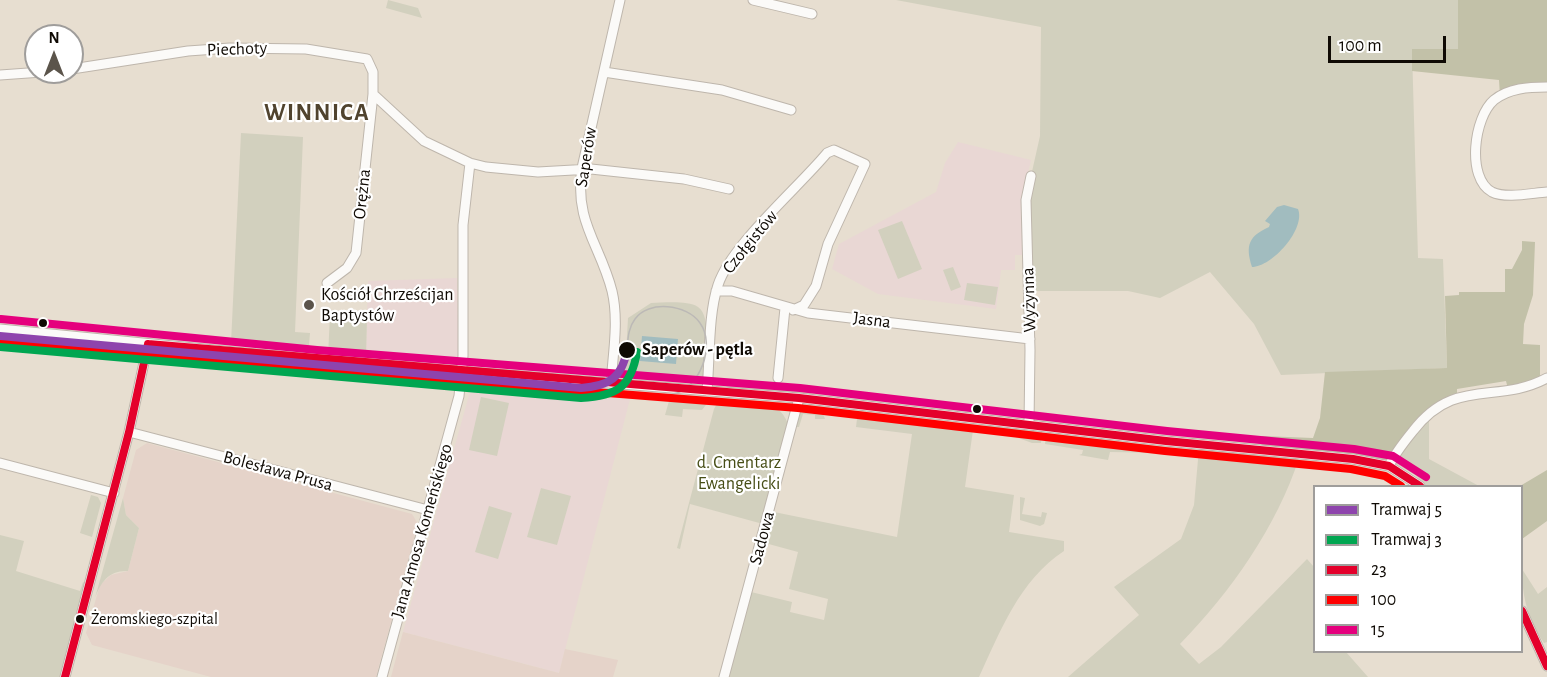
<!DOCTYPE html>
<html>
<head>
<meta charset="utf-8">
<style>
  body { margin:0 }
  #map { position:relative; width:1547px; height:677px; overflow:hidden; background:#e7ded0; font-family:"Alegreya Sans",sans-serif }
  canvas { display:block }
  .legend { position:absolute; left:1313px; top:485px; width:210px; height:168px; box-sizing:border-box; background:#fff; border:2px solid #9f9d9b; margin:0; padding:8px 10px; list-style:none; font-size:18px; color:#0f0a04 }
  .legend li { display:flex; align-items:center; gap:12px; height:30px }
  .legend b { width:30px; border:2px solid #9f9d9b }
  .north { position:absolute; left:24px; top:24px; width:60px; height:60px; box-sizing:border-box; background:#fff; border:2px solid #9f9d9b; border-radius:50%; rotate:0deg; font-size:16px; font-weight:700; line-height:24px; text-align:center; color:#0f0a04 }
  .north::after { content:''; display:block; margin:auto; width:21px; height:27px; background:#5b544b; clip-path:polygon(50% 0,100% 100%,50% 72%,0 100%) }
  .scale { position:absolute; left:1328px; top:36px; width:118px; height:27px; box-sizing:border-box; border:3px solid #0f0a04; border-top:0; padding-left:8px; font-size:18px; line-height:21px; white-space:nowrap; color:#0f0a04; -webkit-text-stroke:4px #fff; paint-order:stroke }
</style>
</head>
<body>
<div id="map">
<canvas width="1547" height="677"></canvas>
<ul class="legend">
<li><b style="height:8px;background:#8e44ad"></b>Tramwaj 5</li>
<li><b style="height:8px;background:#00a651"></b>Tramwaj 3</li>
<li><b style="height:8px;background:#e4002b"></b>23</li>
<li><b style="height:8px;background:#f00"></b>100</li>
<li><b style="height:8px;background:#e5007d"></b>15</li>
</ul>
<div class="north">N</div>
<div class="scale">100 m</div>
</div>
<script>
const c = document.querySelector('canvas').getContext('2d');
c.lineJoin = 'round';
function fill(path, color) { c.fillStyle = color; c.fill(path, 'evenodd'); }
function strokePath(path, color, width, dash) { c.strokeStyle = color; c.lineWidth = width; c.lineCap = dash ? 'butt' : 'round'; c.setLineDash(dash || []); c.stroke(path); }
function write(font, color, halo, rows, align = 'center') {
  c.font = font + ' "Alegreya Sans",sans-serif'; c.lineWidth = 4.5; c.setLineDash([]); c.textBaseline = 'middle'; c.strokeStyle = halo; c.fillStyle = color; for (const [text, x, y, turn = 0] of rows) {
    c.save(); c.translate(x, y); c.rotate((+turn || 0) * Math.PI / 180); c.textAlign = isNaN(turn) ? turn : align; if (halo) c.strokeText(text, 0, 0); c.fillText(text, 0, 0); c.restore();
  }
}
fill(new Path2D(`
  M958,142l73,18 -9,39 3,56h-10v15h-14l-5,39 -118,-15 -46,-25 7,-25 97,-52 9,-29z
  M457,278l2,82 -93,-6 2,-73z
  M471,388l159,11 -71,274 -156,-41z`), '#e9d7d4');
fill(new Path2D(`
  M147,443l265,71 6,10 -42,153h-165l-119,-32 -6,-12 14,-48 11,-10 17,-4 11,-43 -13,-13 -3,-17 13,-48z
  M403,632l156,41 6,-24 53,11 -5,17h-222z`), '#e5d3c9');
fill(new Path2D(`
  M388,0l30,8 4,10 -36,-10z
  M896,0h562v49l-46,1 6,208 25,1 4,109 -166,7 -27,-51 -44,-52 -50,26 -32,-7h-99l2,-115 9,-40 1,-109z
  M241,133l62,4 -8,195 15,1 -1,12 6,5 -48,-4 -4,-3 -6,2 -26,-2z
  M902,221l20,48 -24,10 -20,-49z
  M953,267l8,20 -10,4 -8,-21z
  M967,283l31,4 -3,18 -31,-5z
  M651,303c12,0 36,-3 47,4 15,10 7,56 6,73l-71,-4 -8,-4 3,-54z
  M330,313l37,3 -1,45 -38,-3z
  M727,384l85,8 -1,3 -85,-7z
  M481,397l28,6 -12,53 -28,-6z
  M685,397l24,4 -7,9 -19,-1 -1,8 -17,-2 4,-14h10z
  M719,400c27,2 59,-5 69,24l-25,100 -73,-20 -10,45 -3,-1 37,-139z
  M805,405l11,1v4l6,1 3,8h-10v-4l-12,-1 -4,13h-3l6,-20z
  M858,411l50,10 62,3 3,6 -8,57 49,8 -5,37 55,9v10c-45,30 -63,79 -85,126h-251l23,-85 41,10 -2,10 34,8 4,-21 -39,-10 9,-37 -33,-9 9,-31 123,25 15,-103 -56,-7z
  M1429,413v46l50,27h-53l-11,-11 -24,-14z
  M983,425l59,7 -1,11h-9z
  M1046,433l118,14v2l-3,4 -51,-1 -2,8 -29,-5 3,-1 1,-4 -38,-6z
  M1199,448l100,10c-22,68 -68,134 -119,186l19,20 22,-17 86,-88 7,8v85h32l22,25h-300l71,-62 -25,-28 67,-48 13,-34z
  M541,488l30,8 -14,49 -30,-8z
  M91,495l7,2 3,6 -9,34 -12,-4z
  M1020,497l5,1 -3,16 19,3 1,-5 5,1 -3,11 -4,2 -20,-6z
  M123,498l3,17 13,13 -11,43c-19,-1 -27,11 -33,27z
  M489,506l23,7 -14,46 -23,-7z
  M0,535l24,6 -8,30 64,20 3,-9 3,2 -25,93h-61z
  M1522,569l16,25 9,-7v55l-3,1c-16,-24 -22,-46 -22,-74z`), '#d2d0be');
fill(new Path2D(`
  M1458,0h89v87l-47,9 -1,-16 -87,-9v-22h46z
  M1522,241l13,1 -2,53 -9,29 -1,20 17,1v37l-32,7 -2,-8 -49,8v8l-9,3 -57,61 -130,-12 1,-13 51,2 7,-20 5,-46 122,-4 -2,-72 14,-1v-3h46v-23h7l10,-19z
  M1547,470v51l-25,18 -2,-53z`), '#c2c1a8');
fill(new Path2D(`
  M1284,205l14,4c8,20 -26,58 -46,58 -7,-22 -3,-31 17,-40l1,-3 -5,-3 12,-14z
  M642,336l36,3 -2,25 -36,-3z`), '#a1bcbf');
const minor = new Path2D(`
  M753,0l59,14
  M72,69l116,-18 42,-3 76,1 61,10 6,13v22l-17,159 -9,15 -20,15
  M604,72l118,18 69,20
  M0,75l42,-3
  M1547,87c-18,0 -38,1 -53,13 -20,17 -28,78 -2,92 14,7 40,1 55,0
  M373,94l51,47 46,22 16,4 52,5 53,-3 93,10 45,10
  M716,291h16l76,22 222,26
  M0,329l316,31 483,38 367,43 187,18 36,7 31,20
  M778,378l7,-70
  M611,383c2,-29 8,-63 1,-92 -12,-47 -38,-69 -30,-123l38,-168
  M707,391c3,-33 1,-76 11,-106 13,-40 80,-97 109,-132l7,-3 31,14 -37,80 -12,42 -12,19 -11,5
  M1029,424l1,-74 -4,-150 5,-24
  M129,432l299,78
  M0,463l114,30
  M1389,466c6,-13 15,-24 24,-35 42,-55 84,-26 134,-53
  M1522,611l25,55
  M65,677l64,-245 19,-88
  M382,677l77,-281 4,-40v-131l7,-62
  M724,677l75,-279`);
strokePath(minor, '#beb6ac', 11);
strokePath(minor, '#fbfaf8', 9);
strokePath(new Path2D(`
  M581,388c24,2 70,11 92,6 27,-5 43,-49 27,-71 -13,-19 -52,-23 -65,-4 -7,9 -7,20 -8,31`), '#bcb9b6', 1.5);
strokePath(new Path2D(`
  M148,344l651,54 367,43 187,18 36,7 31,20
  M1522,611l25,55
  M65,677l64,-245 19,-88`), '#e4002b', 8);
strokePath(new Path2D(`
  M0,340l315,30 483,38 367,43 186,18 34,7 16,10`), '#f00', 8);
strokePath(new Path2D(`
  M1,319l316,31 483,38 367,43 187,18 39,7 33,21`), '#e5007d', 8);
strokePath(new Path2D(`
  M0,336l581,52c28,-2 41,-10 46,-38`), '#8e44ad', 8);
strokePath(new Path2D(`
  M0,347l581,51c35,-2 50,-10 56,-46`), '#00a651', 8);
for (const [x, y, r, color] of [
  [309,305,6,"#5b544b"],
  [43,323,5,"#0f0a04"],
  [627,350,9,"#0f0a04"],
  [977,409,5,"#0f0a04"],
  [80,619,5,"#0f0a04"]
]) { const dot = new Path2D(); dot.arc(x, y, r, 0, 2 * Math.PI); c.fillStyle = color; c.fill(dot); strokePath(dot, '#fff', 2); }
write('16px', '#0f0a04', '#fff', [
  ["Żeromskiego-szpital",91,619]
], 'left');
write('18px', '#0f0a04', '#fff', [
  ["Piechoty",237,49,-2],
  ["Saperów",586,157,-81],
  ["Orężna",362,194,-84],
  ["Czołgistów",750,242,-51],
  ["Wyżynna",1029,300,-92],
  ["Jasna",872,320,7],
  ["Bolesława Prusa",278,471,15],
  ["Jana Amosa Komeńskiego",422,531,-74],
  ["Sadowa",762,538,-75]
]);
write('18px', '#0f0a04', '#fff', [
  ["Kościół Chrześcijan",321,295],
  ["Baptystów",321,316]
], 'left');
write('bold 18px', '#0f0a04', '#fff', [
  ["Saperów - pętla",642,350]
], 'left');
write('18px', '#474e16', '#fff', [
  ["d. Cmentarz",739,463],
  ["Ewangelicki",739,484]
]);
c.letterSpacing = '1.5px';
write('bold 24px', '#50432e', '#fff', [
  ["WINNICA",317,113]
]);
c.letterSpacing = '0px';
</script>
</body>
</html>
